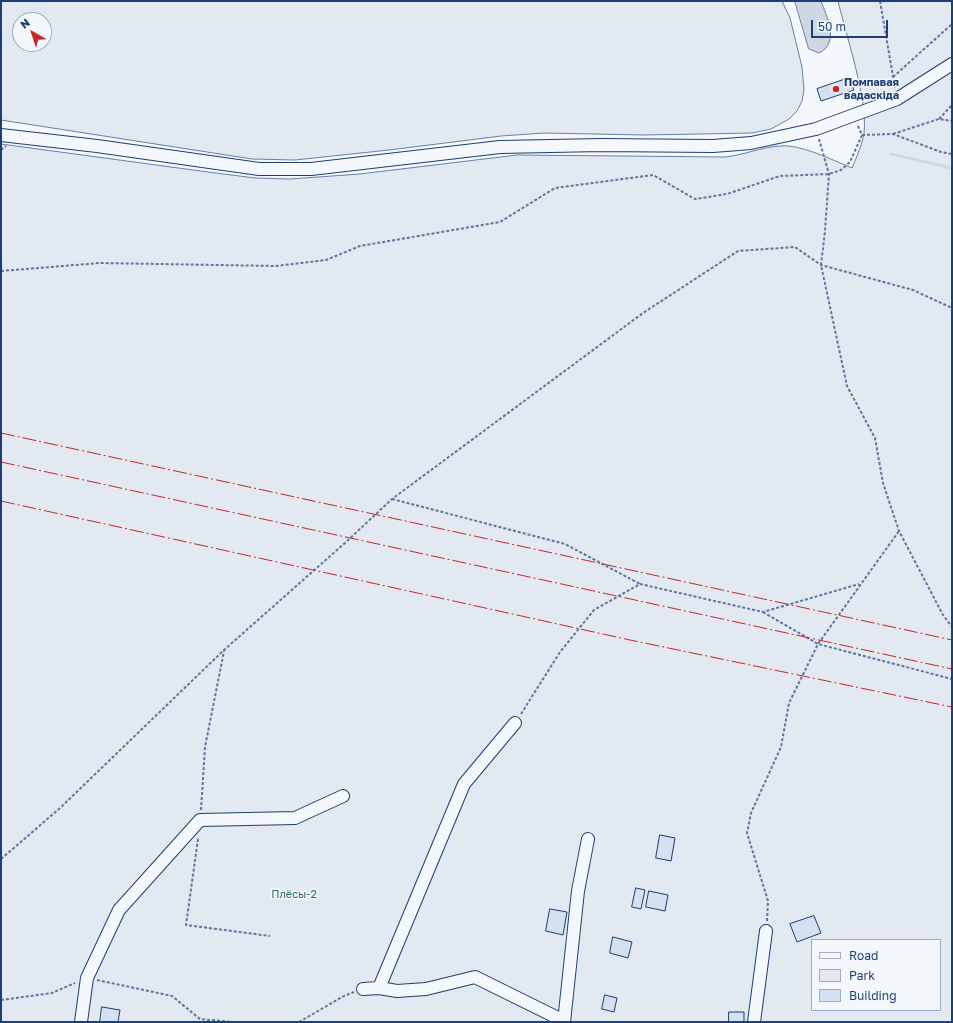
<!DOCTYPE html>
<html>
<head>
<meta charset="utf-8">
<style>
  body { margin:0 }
  #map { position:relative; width:953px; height:1023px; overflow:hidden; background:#f4f7fb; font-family:"Golos Text",sans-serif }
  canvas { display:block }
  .frame { position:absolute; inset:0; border:2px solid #1d3f73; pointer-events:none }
  .legend { position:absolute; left:811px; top:939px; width:130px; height:72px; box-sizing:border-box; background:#f4f7fb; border:1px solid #9eadc5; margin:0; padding:5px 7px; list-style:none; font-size:12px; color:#1d3f73 }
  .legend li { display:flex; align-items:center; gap:8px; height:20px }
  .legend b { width:20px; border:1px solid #9eadc5 }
  .north { position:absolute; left:12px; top:12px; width:40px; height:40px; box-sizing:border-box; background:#f4f7fb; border:1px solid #9eadc5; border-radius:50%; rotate:321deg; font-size:11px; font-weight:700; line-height:16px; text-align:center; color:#1d3f73 }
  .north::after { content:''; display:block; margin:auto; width:14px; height:18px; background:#c62828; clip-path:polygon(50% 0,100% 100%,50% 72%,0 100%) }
  .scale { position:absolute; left:811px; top:20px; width:77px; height:18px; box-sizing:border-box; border:2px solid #1d3f73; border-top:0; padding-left:5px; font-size:12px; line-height:14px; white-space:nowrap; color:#1d3f73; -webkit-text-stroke:3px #f4f7fb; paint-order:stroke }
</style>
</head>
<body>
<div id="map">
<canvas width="953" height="1023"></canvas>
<div class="frame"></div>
<ul class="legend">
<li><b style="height:5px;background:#f4f7fb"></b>Road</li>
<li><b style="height:11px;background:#e3e9f0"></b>Park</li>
<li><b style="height:11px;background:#d5e0f0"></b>Building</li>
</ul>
<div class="north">N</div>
<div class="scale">50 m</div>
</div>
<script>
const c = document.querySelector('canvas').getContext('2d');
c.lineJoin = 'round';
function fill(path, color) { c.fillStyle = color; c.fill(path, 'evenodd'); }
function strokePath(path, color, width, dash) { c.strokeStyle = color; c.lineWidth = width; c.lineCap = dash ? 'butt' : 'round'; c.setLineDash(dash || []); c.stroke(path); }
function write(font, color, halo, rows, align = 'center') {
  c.font = font + ' "Golos Text",sans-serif'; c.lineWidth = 3; c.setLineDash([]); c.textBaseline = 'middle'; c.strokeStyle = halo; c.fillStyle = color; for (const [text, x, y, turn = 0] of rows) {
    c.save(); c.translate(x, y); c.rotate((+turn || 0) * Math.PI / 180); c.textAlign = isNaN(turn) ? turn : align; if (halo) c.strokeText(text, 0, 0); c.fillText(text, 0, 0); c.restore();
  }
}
const green = new Path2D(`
  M1,1h781l8,17 12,49 2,23 -2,11 -5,10 -8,8 -18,10 -19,4 -108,2 -100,-2 -43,3 -112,14 -94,10 -43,-1 -251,-39zM20,20h24v24h-24z
  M838,1h114v1021h-951v-878l207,28 47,6 35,1 70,-5 157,-19 208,2c19,-2 37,-10 55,-11 21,-2 52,14 72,22 5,-12 10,-23 12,-35 4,-33 -18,-98 -26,-132zM812,940h128v70h-128z`);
fill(green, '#e3e9f0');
strokePath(green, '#687fa3', 1);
const water = new Path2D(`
  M795,1h26c6,16 19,42 -2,52l-10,-4z`);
fill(water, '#cfd7e4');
strokePath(water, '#687fa3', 1);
strokePath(new Path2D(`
  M891,154l61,14`), '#cfd7e4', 3);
const building = new Path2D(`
  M849,78l5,12 -33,11 -4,-12z
  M660,835l15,3 -4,23 -15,-3z
  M636,888l9,2 -4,19 -9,-2z
  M649,891l19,4 -3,16 -19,-4z
  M550,909l17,3 -4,23 -17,-4z
  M814,916l7,17 -24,9 -7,-18z
  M613,937l19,5 -4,16 -18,-5z
  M605,995l12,3 -3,14 -12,-3z
  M102,1007l18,3 -2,12h-18z
  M729,1012h15v10h-15z`);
fill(building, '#d5e0f0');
strokePath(building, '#1d3f73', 1);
const minor = new Path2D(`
  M1,135l96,11 162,23h52l189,-22 101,-2 112,1 38,-3 65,-14 81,-30 55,-35
  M379,988l85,-204 51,-61
  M363,989l16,-1 18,3 29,-2 49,-12 89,44
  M81,1022l6,-44 32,-68 81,-90 95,-2 48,-22
  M564,1022l14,-131 10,-52
  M754,1022l12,-91`);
strokePath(minor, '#1d3f73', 14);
strokePath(new Path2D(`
  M880,1l15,87
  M893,77l59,-53
  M939,119l13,-14
  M893,134l46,-15 13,2
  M862,135l31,-1 48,18 11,2
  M819,139l10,35 -4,57 -4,34 26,121 28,52 8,45 16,48 44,84 9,12
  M1,150l5,-4
  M1,271l99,-8 176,3 50,-6 34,-14 140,-24 55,-34 98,-13 42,24 32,-5 53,-18 49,-2 12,-4 9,-8 12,-27 -5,-11
  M392,499l173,45 75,40
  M763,612l55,32 134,35
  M521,714l39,-62 34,-42 46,-26 123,28 96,-28
  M201,810l4,-63 19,-96
  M198,839l-12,86 84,11
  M1,859l58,-50 165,-159 122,-108 46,-43 251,-186 95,-62 57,-4 26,18 92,25 39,18
  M767,921l1,-20 -21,-68 4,-20 30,-66 8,-44 29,-59 81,-113
  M97,980l75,16 28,23 33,3
  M1,1000l51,-7 23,-10
  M299,1022l45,-26 10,-4`), '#5e769c', 2, [3, 2]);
strokePath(minor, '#f4f7fb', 12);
strokePath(new Path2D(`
  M1,433l951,207
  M1,462l951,207
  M1,501l629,139 322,67`), '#c62828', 1, [14, 3, 2, 3]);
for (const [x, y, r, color] of [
  [836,89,4,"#c62828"]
]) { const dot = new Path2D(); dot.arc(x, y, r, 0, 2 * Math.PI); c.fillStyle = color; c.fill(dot); strokePath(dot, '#f4f7fb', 1.5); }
write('bold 11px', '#1d3f73', '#f4f7fb', [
  ["Помпавая",844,83],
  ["вадаскіда",844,96]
], 'left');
write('11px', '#2c6c60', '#f4f7fb', [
  ["Плёсы-2",294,895]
]);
</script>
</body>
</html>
